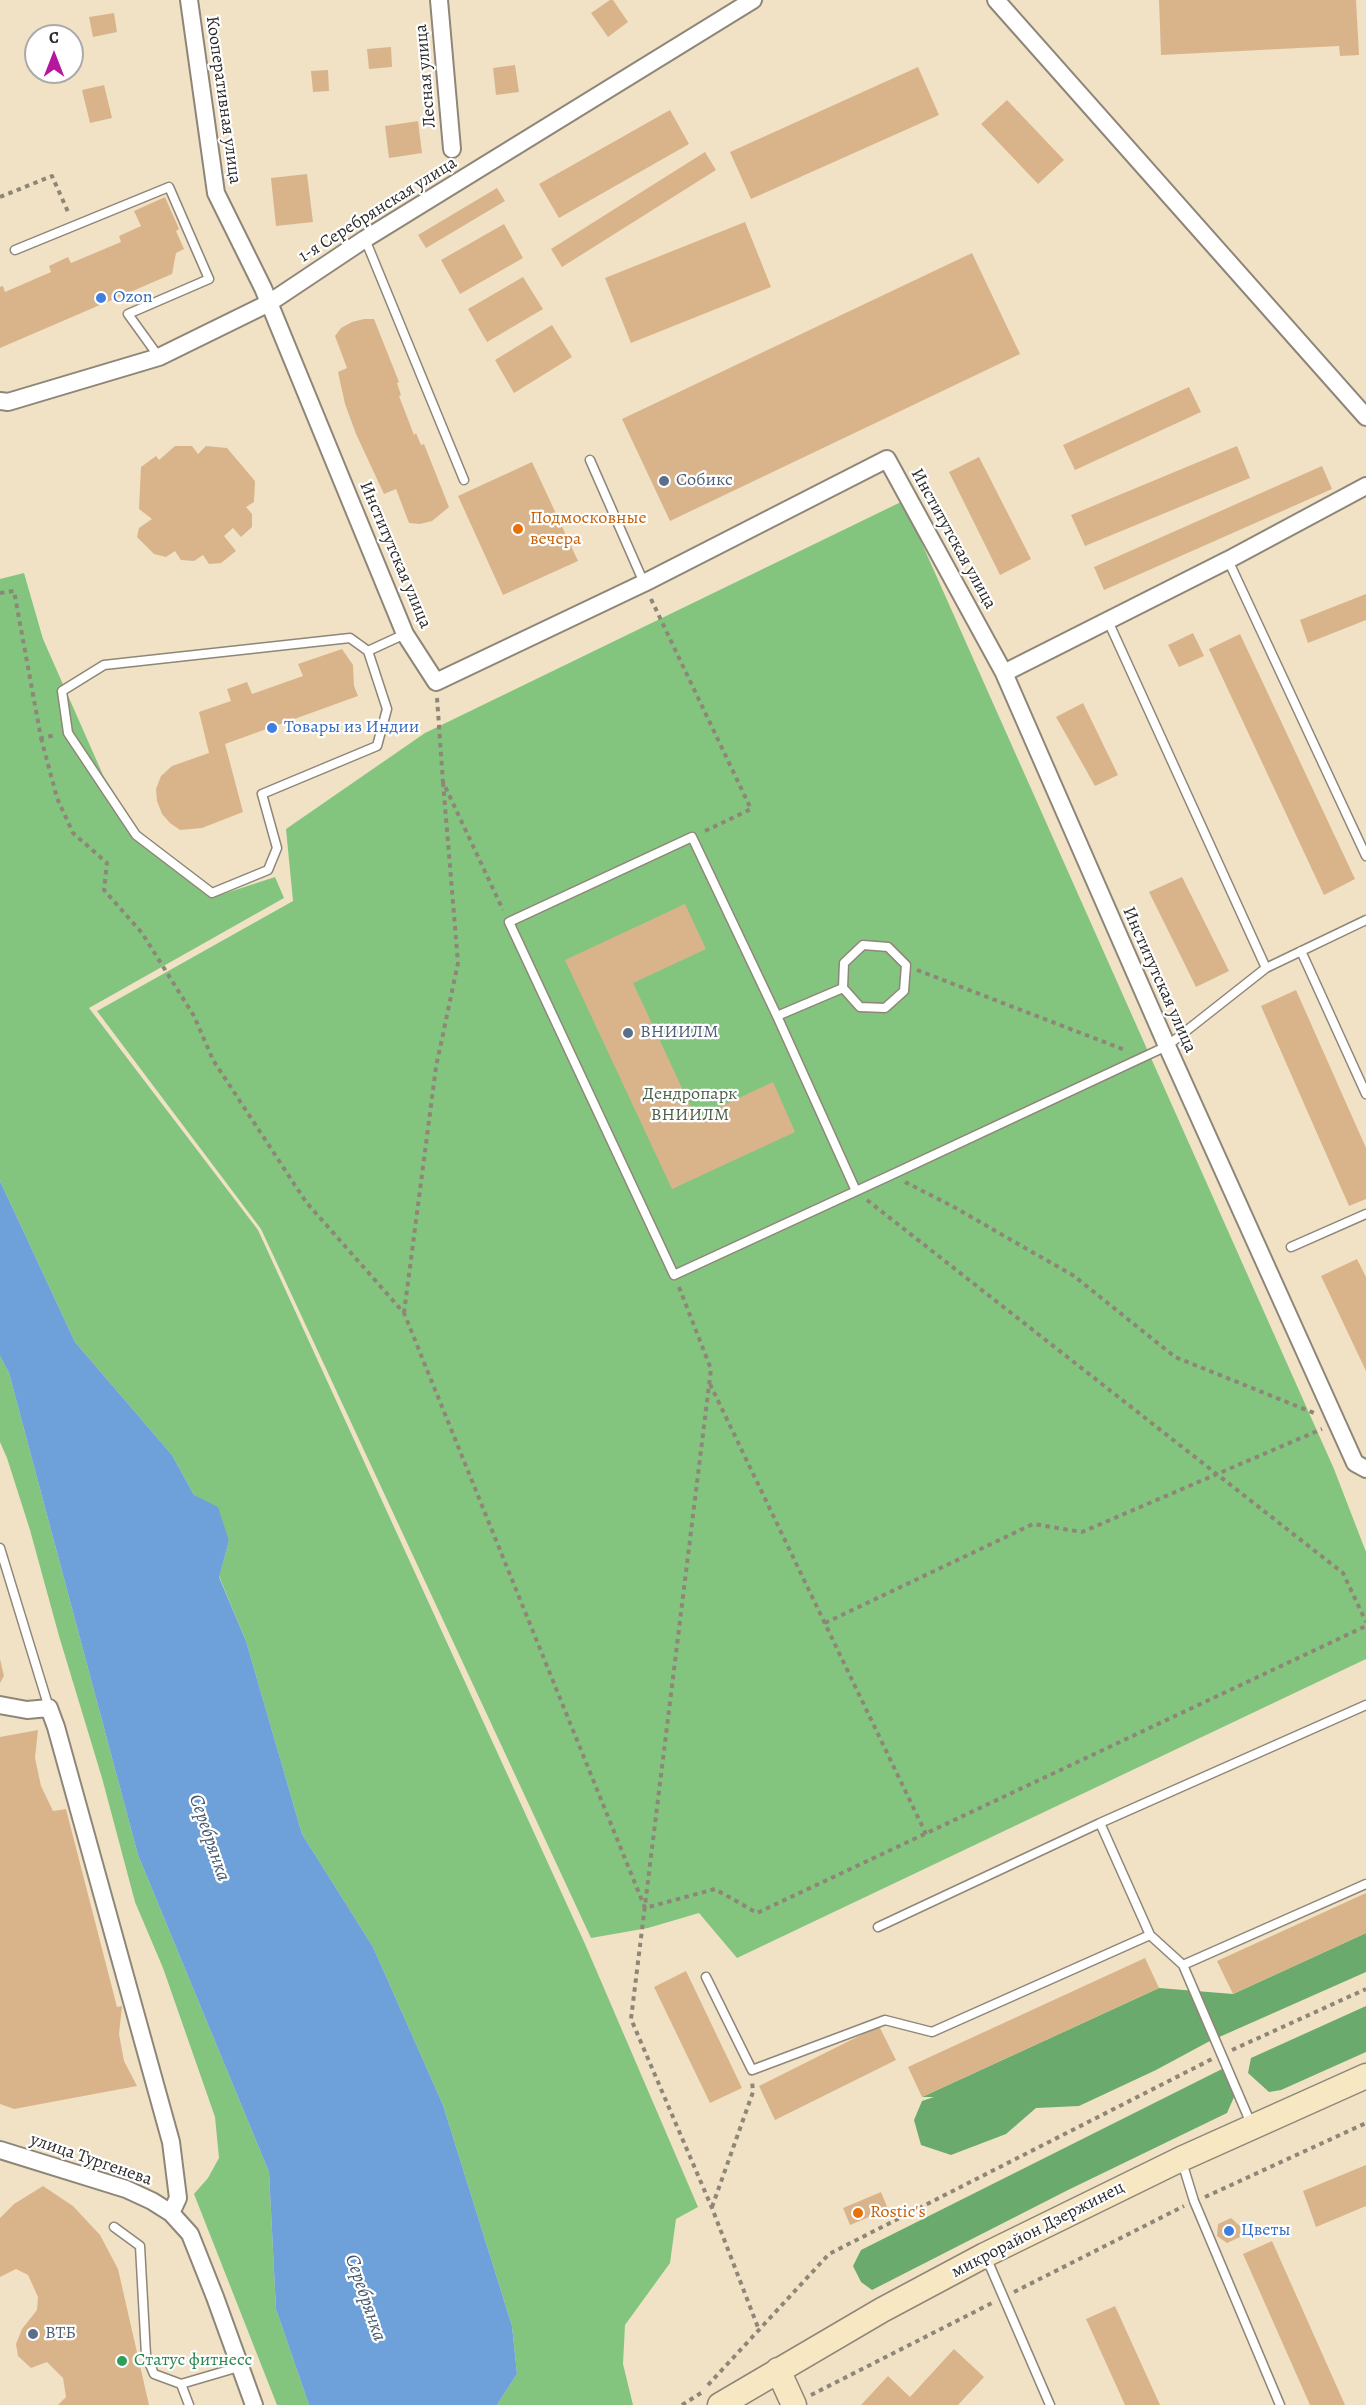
<!DOCTYPE html>
<html>
<head>
<meta charset="utf-8">
<style>
  body { margin:0 }
  #map { position:relative; width:1366px; height:2405px; overflow:hidden; background:#f1e2c5; font-family:Alegreya,serif }
  canvas { display:block }
  .north { position:absolute; left:24px; top:24px; width:60px; height:60px; box-sizing:border-box; background:#fff; border:2px solid #aaa; border-radius:50%; rotate:0deg; font-size:16px; font-weight:700; line-height:24px; text-align:center; color:#2b2b2b }
  .north::after { content:''; display:block; margin:auto; width:21px; height:27px; background:#b5179e; clip-path:polygon(50% 0,100% 100%,50% 72%,0 100%) }
</style>
</head>
<body>
<div id="map">
<canvas width="1366" height="2405"></canvas>
<div class="north">С</div>
</div>
<script>
const c = document.querySelector('canvas').getContext('2d');
c.lineJoin = 'round';
function fill(path, color) { c.fillStyle = color; c.fill(path, 'evenodd'); }
function strokePath(path, color, width, dash) { c.strokeStyle = color; c.lineWidth = width; c.lineCap = dash ? 'butt' : 'round'; c.setLineDash(dash || []); c.stroke(path); }
function write(font, color, halo, rows, align = 'center') {
  c.font = font + ' Alegreya,serif'; c.lineWidth = 4.5; c.setLineDash([]); c.textBaseline = 'middle'; c.strokeStyle = halo; c.fillStyle = color; for (const [text, x, y, turn = 0] of rows) {
    c.save(); c.translate(x, y); c.rotate((+turn || 0) * Math.PI / 180); c.textAlign = isNaN(turn) ? turn : align; if (halo) c.strokeText(text, 0, 0); c.fillText(text, 0, 0); c.restore();
  }
}
fill(new Path2D(`
  M903,501l431,968 32,83v107l-629,299 -38,-45 -51,15 -57,10 -330,-709 -164,-218 196,-110 -7,-72 139,-96z
  M24,573l19,66 60,136 36,57 81,63 55,-18 9,21 -195,110 169,222 327,714 113,263 -22,12 -6,44 -45,62 -2,39 10,41h-136l20,-31 -5,-48 -69,-221 -70,-158 -71,-113 -56,-193 -27,-65 10,-35 -35,-46 -22,-40 -97,-113 -75,-161v-602z
  M0,1356l9,17 129,482 131,317 7,137 33,96h-32l-83,-211 14,-16 11,-20 -4,-41 -52,-149 -28,-66 -33,-124 -43,-142 -29,-106 -23,-72 -7,-16z`), '#83c57e');
fill(new Path2D(`
  M1366,1933v39l-158,70 -52,28 -77,36 -43,2 -30,26 -55,21 -30,-10 -7,-25 8,-19 12,-4h-12l237,-109 74,6z
  M1366,2006v46l-85,38 -12,2 -21,-19 3,-15z
  M1224,2068l10,29 -7,16 -159,77 -196,100 -11,-8 -8,-16 8,-16z`), '#6aaa6d');
fill(new Path2D(`
  M0,1181l75,161 97,113 22,40 24,12 11,34 -10,36 27,64 56,193 71,113 70,158 69,221 5,48 -20,31h-188l-33,-96 -7,-137 -131,-317 -129,-482 -9,-17z`), '#6ea1da');
fill(new Path2D(`
  M610,0h3l15,22 -20,15 -17,-24z
  M1159,0h197l3,55 -19,1 -1,-10 -178,9z
  M114,13l3,19 -24,5 -4,-20z
  M391,47l1,20 -23,2 -2,-20z
  M515,65l4,27 -23,3 -3,-27z
  M918,67l21,48 -188,84 -21,-47z
  M328,70l1,21 -16,1 -2,-21z
  M104,85l8,33 -22,5 -8,-33z
  M1007,100l57,60 -26,24 -57,-60z
  M670,110l19,34 -130,74 -20,-34z
  M418,121l4,32 -33,5 -4,-32z
  M705,152l11,18 -154,97 -11,-18z
  M307,174l6,48 -37,4 -5,-48z
  M497,188l8,13 -79,47 -8,-13z
  M165,197l14,32 -3,2 8,18 -8,4 -4,21 -172,74v-61l3,-1 2,6 46,-20 -2,-6 19,-9 3,6 50,-21 -2,-6 22,-10 -7,-15z
  M745,222l26,65 -140,56 -26,-65z
  M504,224l19,34 -63,36 -19,-34z
  M972,253l48,101 -350,167 -48,-102z
  M523,277l20,32 -56,33 -19,-33z
  M364,319h10l25,63 -2,1 4,12 -2,1 15,39 2,-2 5,12 3,-1 25,63 -17,14 -12,3 -11,-1 -13,-34 -12,5 -28,-60 -11,-30 -7,-32 9,-4 -12,-32 6,-8 11,-6z
  M552,325l20,32 -58,36 -19,-33z
  M1189,387l12,25 -126,58 -12,-25z
  M175,446h17l6,8 8,-8 21,2 28,33 -1,21 -8,5 6,7v13l-11,10 -8,-9 -9,8 12,15 -15,12 -12,1 -6,-9 -9,6 -13,-1 -6,-9 -9,6 -12,-3 -17,-17 2,-9 13,-9 -13,-10 2,-42 15,-11 3,4z
  M1237,446l13,32 -165,68 -14,-31z
  M979,457l52,102 -31,16 -51,-103z
  M532,462l46,99 -75,34 -45,-99z
  M1322,466l10,23 -228,101 -10,-23z
  M1366,594v26l-58,23 -8,-23z
  M1193,633l11,23 -25,11 -11,-22z
  M1240,634l115,245 -31,16 -115,-246z
  M342,649l11,16 1,21 4,10 -133,48 18,68 -41,16 -22,2 -10,-7 -8,-9 -5,-13 -1,-12 5,-13 11,-10 37,-13 -10,-41 32,-11 -4,-12 20,-7 5,12 51,-18 -5,-12z
  M1083,703l35,72 -23,11 -39,-69z
  M1182,877l47,94 -33,16 -47,-95z
  M685,904l21,45 -73,34 63,135 77,-36 22,50 -123,57 -107,-229z
  M1296,990l70,158v51l-17,7 -88,-200z
  M1357,1259l9,18v94l-45,-95z
  M0,1659l4,17 -4,7z
  M38,1730l-3,28 6,28 12,25 13,-2 51,198 5,-1 -3,28 5,27 13,25 -123,23 -14,-5v-367z
  M1366,1893v40l-133,61 -16,-33z
  M1145,1958l14,30 -237,109 -14,-30z
  M686,1971l56,117 -32,15 -56,-116z
  M879,2026l17,34 -121,60 -16,-34z
  M1366,2165v41l-50,21 -13,-36z
  M43,2186l30,20 27,29 18,34 31,136h-91l8,-8 -3,-19 -16,-16 -16,6 -13,-12 -2,-12 6,-15 15,-19 1,-13 -10,-22 -12,-6 -16,8v-59l14,-14z
  M881,2192l7,17 -38,16 -7,-17z
  M1231,2218l9,8v11l-13,6 -10,-7 1,-12z
  M1272,2241l73,164h-35l-67,-151z
  M1115,2306l45,99h-35l-39,-86z
  M954,2349l30,28 -26,28h-97l27,-29 22,21z`), '#d9b48b');
const lane = new Path2D(`
  M365,239l99,241
  M15,250l154,-63 40,92 -81,35 31,43
  M590,460l54,123
  M1228,560l138,296
  M1108,621l158,347
  M368,651l-18,-13 -246,27 -42,26 6,42 68,102 76,58 56,-23 9,-22 -15,-54 115,-48 10,-37 -19,-58 37,-17
  M863,945l25,2 18,18 -2,26 -19,17 -25,-1 -17,-19 1,-25z
  M1301,951l65,143
  M777,1016l66,-28
  M856,1191l-79,-175 -85,-179 -183,85 165,353 217,-100 276,-129 99,-78 100,-48
  M1291,1247l75,-33
  M0,1548l49,160
  M878,1927l222,-104
  M1150,1935l-50,-112 266,-118
  M1183,1965l183,-81
  M706,1977l46,93 133,-50 47,12 218,-97 33,30 69,161
  M1182,2162l12,39 86,204
  M114,2227l26,19 6,109 8,19 27,10
  M986,2257l64,148
  M189,2405l-8,-21 58,-17`);
const street = new Path2D(`
  M189,0l27,193 47,95 142,346 31,48 208,-99 243,-124 117,214 163,373 188,417 11,6
  M439,0l13,149
  M996,0l370,417
  M0,401l8,1 151,-45 110,-54 96,-64 388,-239
  M1004,673l224,-113 138,-74
  M0,1705l27,5 22,-2 7,19 115,415 7,56 -7,15
  M0,2150l126,39 26,12 19,12 19,21 25,63 39,108`);
const secondary = new Path2D(`
  M778,2370l16,35
  M720,2405l162,-95 103,-55 196,-96 185,-83`);
strokePath(lane, '#8e8678', 11);
strokePath(street, '#8e8678', 20);
strokePath(secondary, '#8e8678', 27);
strokePath(new Path2D(`
  M0,197l52,-21 17,38
  M0,593l14,-2 27,147 15,-3
  M651,599l100,210 -48,23
  M437,698l6,84 60,128
  M41,738l16,60 16,35 34,30 -3,27 38,43 52,83 19,44 93,142 98,111 241,595 70,-19 42,24 609,-287
  M917,970l208,80
  M905,1182l47,24 122,70 101,81 139,56
  M867,1200l476,373 23,49
  M679,1287l32,82 -80,650 81,189 47,122
  M404,1313l32,-246 22,-104 -15,-181
  M710,1384l216,450
  M825,1623l208,-99 49,8 240,-103
  M1232,2050l134,-61
  M1205,2197l161,-74
  M712,2207l41,-115 -1,-11
  M1014,2292l170,-86
  M708,2385l121,-131 383,-195
  M811,2395l183,-93
  M682,2405l19,-12`), '#8e8678', 4, [4.5, 4.5]);
strokePath(lane, '#fff', 8);
strokePath(street, '#fff', 16);
strokePath(secondary, '#f7e8c3', 24);
for (const [x, y, r, color] of [
  [101,298,6,"#3f7fe0"],
  [664,481,6,"#5c6f8a"],
  [518,529,6,"#e8710a"],
  [272,728,6,"#3f7fe0"],
  [628,1033,6,"#5c6f8a"],
  [858,2213,6,"#e8710a"],
  [1229,2231,6,"#3f7fe0"],
  [33,2334,6,"#5c6f8a"],
  [122,2361,6,"#2e9e5b"]
]) { const dot = new Path2D(); dot.arc(x, y, r, 0, 2 * Math.PI); c.fillStyle = color; c.fill(dot); strokePath(dot, '#fff', 2); }
write('18px', '#2b2b2b', '#fff', [
  ["Лесная улица",426,76,-95],
  ["Кооперативная улица",223,100,82],
  ["1-я Серебрянская улица",378,210,-32],
  ["Институтская улица",953,539,61],
  ["Институтская улица",395,555,67],
  ["Институтская улица",1159,980,66],
  ["улица Тургенева",91,2160,19],
  ["микрорайон Дзержинец",1038,2230,-27]
]);
write('18px', '#366cbe', '#fff', [
  ["Ozon",113,298],
  ["Товары из Индии",284,728],
  ["Цветы",1241,2231]
], 'left');
write('18px', '#4e5e75', '#fff', [
  ["Собикс",676,481],
  ["ВНИИЛМ",640,1033],
  ["ВТБ",45,2334]
], 'left');
write('18px', '#c56008', '#fff', [
  ["Подмосковные",530,519],
  ["вечера",530,540],
  ["Rostic's",870,2213]
], 'left');
write('18px', '#4a6148', '#fff', [
  ["Дендропарк",690,1095],
  ["ВНИИЛМ",690,1116]
]);
write('18px', '#27864d', '#fff', [
  ["Статус фитнесс",134,2361]
], 'left');
write('italic 20px', '#465a71', '#fff', [
  ["Серебрянка",209,1838,71],
  ["Серебрянка",365,2298,71]
]);
</script>
</body>
</html>
